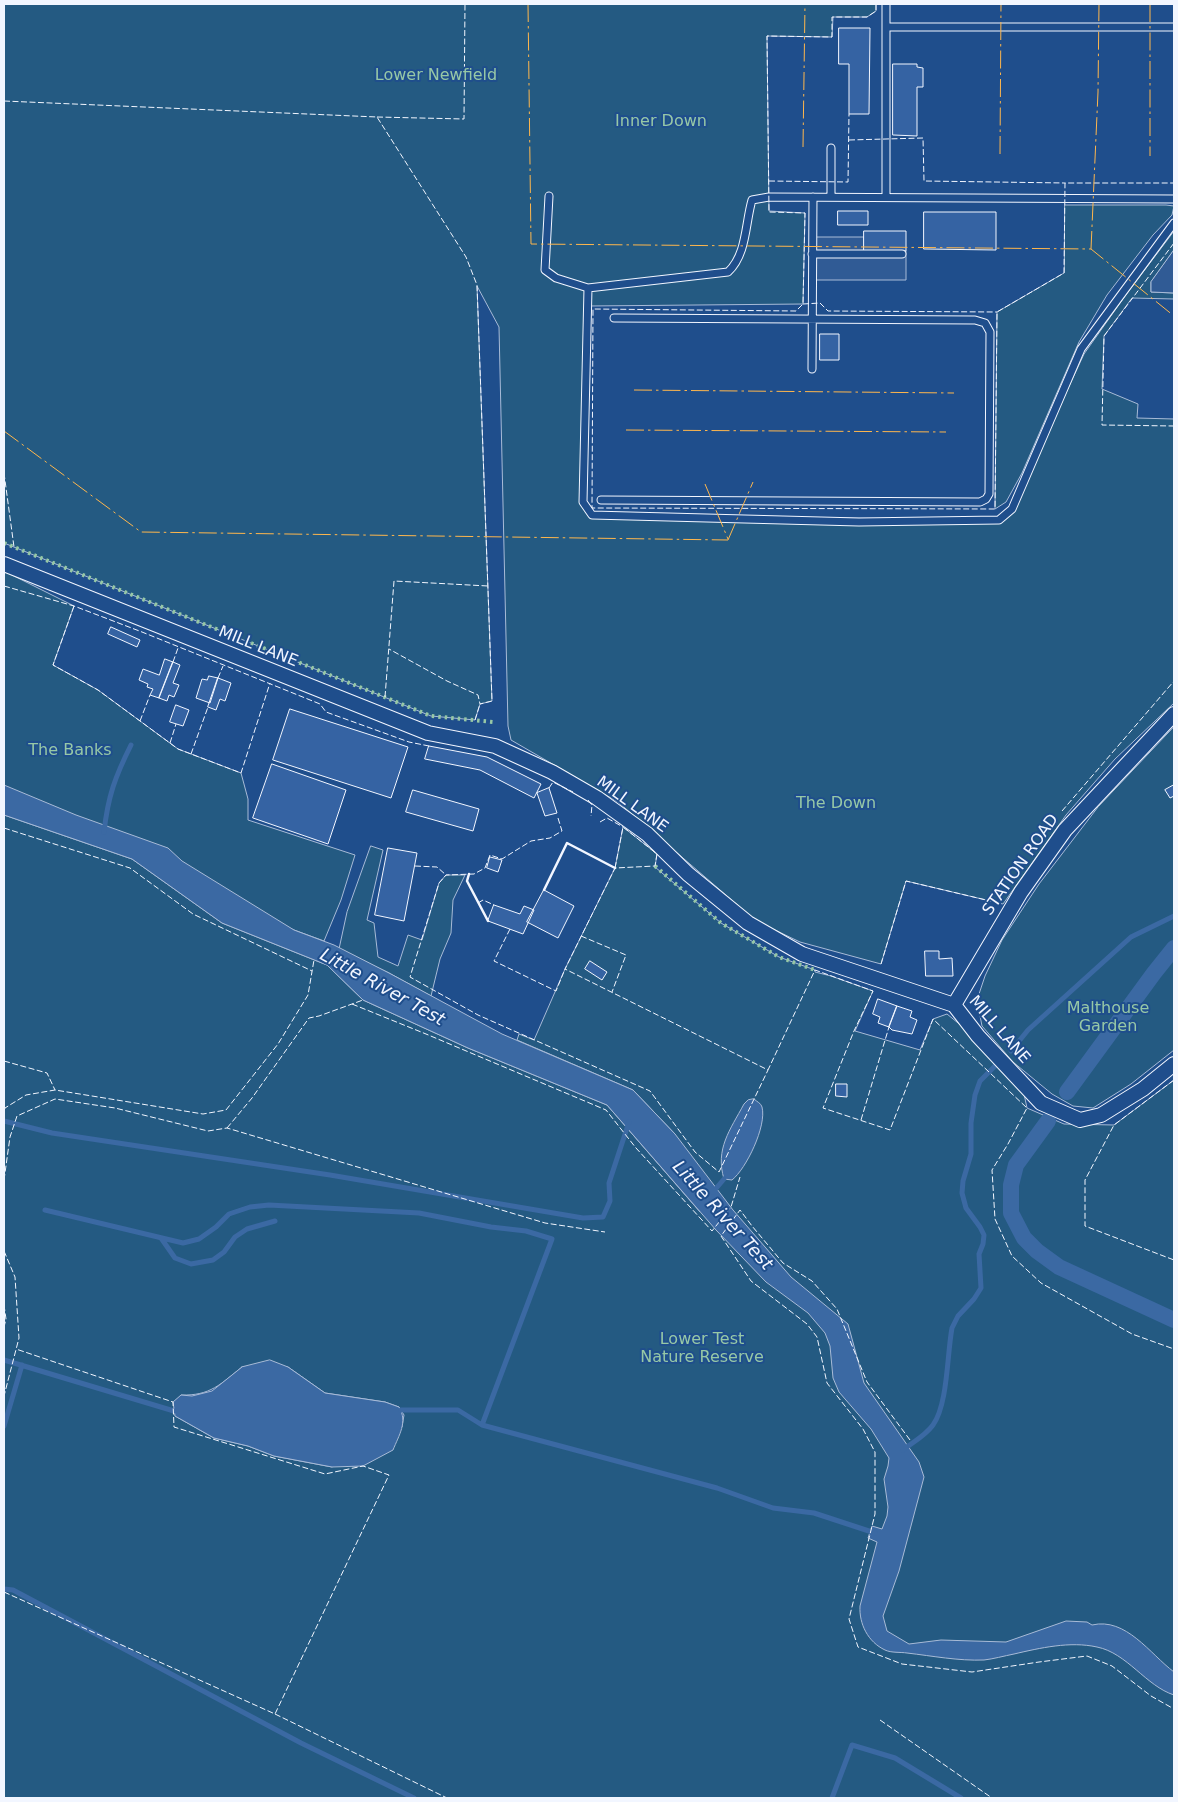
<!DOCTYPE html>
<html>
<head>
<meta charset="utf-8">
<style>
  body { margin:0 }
  #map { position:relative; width:1178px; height:1802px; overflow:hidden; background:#1f4e8c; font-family:"DejaVu Sans",sans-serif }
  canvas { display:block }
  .frame { position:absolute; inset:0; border:5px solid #f2f6ff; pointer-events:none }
</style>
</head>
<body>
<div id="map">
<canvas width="1178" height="1802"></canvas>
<div class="frame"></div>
</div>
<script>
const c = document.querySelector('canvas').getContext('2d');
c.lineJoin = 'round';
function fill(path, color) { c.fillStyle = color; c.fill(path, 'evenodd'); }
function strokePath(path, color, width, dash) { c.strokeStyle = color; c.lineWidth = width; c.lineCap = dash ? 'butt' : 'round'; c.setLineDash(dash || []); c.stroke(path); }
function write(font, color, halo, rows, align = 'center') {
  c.font = font + ' "DejaVu Sans",sans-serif'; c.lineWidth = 4; c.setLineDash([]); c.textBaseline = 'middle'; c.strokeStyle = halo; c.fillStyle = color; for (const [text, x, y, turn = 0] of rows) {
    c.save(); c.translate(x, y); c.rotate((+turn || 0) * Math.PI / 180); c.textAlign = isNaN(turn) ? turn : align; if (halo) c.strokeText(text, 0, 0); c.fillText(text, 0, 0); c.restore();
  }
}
const green = new Path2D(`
  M4,4h872v7l-9,6h-34l-1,20 -65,-1 2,175 36,2 -2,91 -215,2 -5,196 9,13 407,5 13,-11 72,-155 41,-58 49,-65v19l-23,32v10l23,1v6l-42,-1 -28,38 -2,53 36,15 -1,14 37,1v284l-59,56 -49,56 -63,89 -97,-23 -25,83 -81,-22 -44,-21 -138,-119 -107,-62 -3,-14 -9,-399 -22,-41 15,415 -12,3 -5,16 -44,-4 -427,-173z
  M1065,205h101l8,1 -2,9 -19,20 -46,60 -28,47 -57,131 -16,29 -11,7 2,-197 67,-39z
  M4,571l70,35 -21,59 45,25 80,59 63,24 7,26v21l107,35 -14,45 -17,41 -30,-11 -290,-130z
  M1174,727v323l-43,34 -38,24 -20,-2 -21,-12 -39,-32 -31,-36 -5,-26 8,-24 17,-36 37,-56 59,-77z
  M4,815l128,44 90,64 105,42 36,35 105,48 139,57 93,107 -25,-78 -42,-44 -116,-50 2,-6 15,6 31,-71 50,-101 8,-41 34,27 -2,13 66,56 58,34 36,13v2l16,4 42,15 -18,40 65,19 13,-31 14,-5 16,13 61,67 3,14 37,16 50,1 60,-45v718h-1170zM242,1367h46l37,26 60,9 14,5 5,8 -2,12 -70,40 -58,-11 -26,-10 -34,-8 -39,-22 6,-21c29,1 40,-11 61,-28z
  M371,846l12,4 -16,70 7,3 4,34 20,9 10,-31 14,5 17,-57 7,-8h19l-12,25 -2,33 -11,26 -9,37 -42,-23 -50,-24 8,-37z`);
fill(green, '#245a82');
strokePath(green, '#a8bbd7', 1);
const parking = new Path2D(`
  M816,237h48v14h42v29h-90z
  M1174,250v43l-23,-1v-10z`);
fill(parking, '#305b95');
strokePath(parking, '#a8bbd7', 1);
const water = new Path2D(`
  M4,785l72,30 92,33 14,13 112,69 40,15 55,28 113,61 131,56 42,44 58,76 58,67 57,47 16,59 55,79 5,15 -25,94 -16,45 4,15 22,13 32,-4 65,2 60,-21 21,1 5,3c34,-8 58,29 82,47v23c-28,-9 -47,-42 -77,-48 -27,-6 -57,1 -83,7 -10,2 -21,5 -30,6 -26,1 -51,-4 -77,-7 -6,-1 -16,0 -22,-3 -17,-8 -26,-26 -25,-44l17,-64 -9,-4 4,-12 10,3 5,-13 1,-9 -4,-28 4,-13 1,-8 -18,-29 -32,-37 -6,-14 -3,-32 -5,-13 -17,-20 -42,-31 -50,-52 -109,-125 -139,-57 -105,-48 -36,-35 -105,-42 -90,-64 -128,-44z
  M754,1099c3,3 7,4 8,8 5,19 -16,62 -30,73l-8,-1c-9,-30 6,-49 20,-75l4,-4z
  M270,1360l18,7 37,26 60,9 14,5c9,15 0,28 -6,43l-30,16 -31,1 -58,-11 -26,-10 -34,-8 -39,-22 -2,-14 8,-7 11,1 20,-5 30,-24z`);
fill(water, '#3b69a3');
strokePath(water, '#a8bbd7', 1);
strokePath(new Path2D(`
  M104,832c4,-36 11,-55 27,-87
  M1011,1051l17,-21 103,-93 43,-21
  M4,1121l48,12 278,42 253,43 20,-1 7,-16 -1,-18 20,-61
  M713,1192l11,-13
  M45,1210l138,33 16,-4 17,-12 13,-13 21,-7 19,-2 150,8 72,14 35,4 26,8 -70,186
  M161,1238l14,20 16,6 22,-4 11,-8 11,-15 12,-8 28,-8
  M4,1360l170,51
  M401,1410h57l24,15 235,63 56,20 41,5 61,20
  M4,1426l18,-61
  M903,1450c10,-8 22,-14 30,-25 15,-21 14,-71 19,-97l6,-12 16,-17 7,-11 -2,-34 4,-10 1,-9 -4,-8 -14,-19 -4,-15 1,-12 8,-27v-31l4,-28 5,-14 17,-17
  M4,1589l9,1 288,153 113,55
  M832,1798l20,-53 43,13 66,40`), '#3b69a3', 5);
strokePath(new Path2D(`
  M1067,1092l87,-119 20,-25
  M1048,1121l-32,44 -5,20v28l13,25 13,13 22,16 115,53`), '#3b69a3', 16);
const building = new Path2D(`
  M839,28h31l-1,86h-20v-50h-10z
  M893,64h24v3l6,1v19h-6v49l-24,-1z
  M838,211h30v14h-30z
  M924,212h72v38l-72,-1z
  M864,231h42v20h-42z
  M820,334h19v26h-19z
  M111,627l29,13 -3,7 -29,-13z
  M165,659l8,3 -14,36 -9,-3 3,-6 -6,-2 1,-3 -9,-4 4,-11 16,6z
  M173,662l7,3 -7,18 6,2 -5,12 -5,-2 -2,6 -8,-3z
  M209,676l9,2 -8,25 -14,-5 6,-19 5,1z
  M218,678l13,5 -6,18 -5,-2 -4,11 -8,-3z
  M176,705l13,5 -6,16 -13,-4z
  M290,709l118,38 -17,51 -118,-38z
  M429,746l58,11 54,27 -7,14 -54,-28 -55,-11z
  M272,764l74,26 -18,54 -75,-26z
  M1174,785v11l-4,2 -5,-8z
  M549,788l8,25 -12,3 -8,-23z
  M413,790l66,19 -6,22 -67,-19z
  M388,848l29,5 -13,68 -29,-6z
  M490,857l12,3 -4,12 -11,-4z
  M544,890l30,16 -16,32 -31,-16z
  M494,905l26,9 4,-8 10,4 -11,24 -35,-13z
  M925,951h14v8l13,-1 1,18h-27z
  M590,961l17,11 -5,8 -17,-11z
  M878,999l19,7 -8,21 -11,-4 2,-6 -7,-3z
  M897,1006l15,5 -2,6 7,3 -5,14 -20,-4 -3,-3z
  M836,1084h11v13l-11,-1z`);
fill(building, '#3563a3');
strokePath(building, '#f2f6ff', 1);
const lane = new Path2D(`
  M886,27h288
  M831,148v49
  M549,196l-4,74 11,8 32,10 140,-16c19,-18 17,-48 24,-72l17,-3 405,2
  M886,197v-193
  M812,254h90
  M588,288l-5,214 9,13 267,7 140,-2 13,-11 69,-160 93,-126
  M812,369l1,-172
  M601,500l379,2 6,-3 3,-5 1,-162 -5,-9 -10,-3 -361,-2`);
const street = new Path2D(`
  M4,564l424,169 67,13 57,26 45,26 50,36 41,40 60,49 54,31 152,51 24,31 63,67 39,17 21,-5 42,-26 31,-25
  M954,1005l67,-113 44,-62 109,-116`);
strokePath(lane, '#f2f6ff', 9);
strokePath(street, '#f2f6ff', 16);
strokePath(lane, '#1f4e8c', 7);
strokePath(street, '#1f4e8c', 14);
strokePath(new Path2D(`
  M4,543l427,173 62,6
  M655,866l66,57 58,34 36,13`), '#97c8a6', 4, [2.5, 4]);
strokePath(new Path2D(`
  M876,4v7l-9,6h-35v20l-65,-1 2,176 36,1 -2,91 -7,7 -203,-2 -1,199 403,1 2,-197 67,-39 1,-90h109
  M4,101l373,16 89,140 11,28 15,416 -12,3 -2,-9 -31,-14 -58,-32
  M377,117l87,2 1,-115
  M849,140l74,-2 1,43 141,2
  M769,181l79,1 1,-68
  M1174,243l-70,93 -2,89 72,1
  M803,304l17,-1 8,8 169,1
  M4,473l10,74
  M4,586l70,20 68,26 178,72 6,8 83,30 20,4
  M74,606l-21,59 45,25 80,59 63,24 29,-90
  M173,662l5,-14
  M218,678l5,-12
  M385,697l9,-116 94,5
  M475,720l5,-16
  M140,721l10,-26
  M170,743l6,-19
  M191,754l17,-47
  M549,788l4,-6 20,10
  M588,800l4,5 -1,11
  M1062,811l112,-130
  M558,818l4,13 -12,7 -19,3 -29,18 -12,-4 -5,13 -11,6 -28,1 -7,8 -29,94 68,38 172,76 45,61 24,20 49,-102
  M600,822l7,-4 16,9
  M4,828l126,40 63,46 119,57
  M415,866l22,1 9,8
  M615,868l8,-41 34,27 -2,12 -40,2 -50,101 203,101 47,-100 58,21 -19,40 -31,77 67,22 43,-111 94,89 -19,36 -16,26 3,49 17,37 29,27 91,51 42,15
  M478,903l5,-3 11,5
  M510,929l-16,32 62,30 9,-22
  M581,936l45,19 -14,37
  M881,964l25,-83 97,23
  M352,1004l74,30 180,76 30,38 76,83 19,-24 9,-30
  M4,1061l43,12 8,17
  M1174,1080l-60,45 -29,55v46l89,34
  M4,1110l1,-2 21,-13 29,-5 148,24 23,-4 52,-66 30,-49 6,-35
  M861,1120l28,-93
  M227,1128l25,-30 57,-80 10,-2 44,-16
  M4,1180l6,-43 7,-21 38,-17 60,9 93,23 19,-3 318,95 60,9
  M4,1251l11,26 4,61 -15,58
  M4,1305l2,14 -2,8
  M910,1440l-43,-58 -30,-73 -25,-28 -29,-18 -31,-37 -12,-16 -19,26 30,45 56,43 10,13 10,46 36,46 12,23v62l-26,105 9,28 44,17 70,8 67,-10 48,-6 25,10 39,30 23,13
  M4,1592l271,122 114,-239 -26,-9 -38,8 -151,-47 -1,-25 -157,-53
  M275,1714l172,84
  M880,1720l112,78`), '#f2f6ff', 1, [6, 2.5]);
strokePath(new Path2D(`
  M469,874l-2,7 21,40
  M544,890l23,-47 48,25`), '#f2f6ff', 2.5);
strokePath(new Path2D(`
  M528,4l3,240 560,5 83,67
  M1150,4v152
  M803,147l2,-143
  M1000,154l1,-150
  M1091,249l7,-157 1,-88
  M634,390l320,3
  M626,430l320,2
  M4,431l137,101 587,8
  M705,484l23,55
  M728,540l25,-58`), '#ffb74d', 1, [18, 4, 2.5, 4]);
write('16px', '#97c8a6', '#1f4e8c', [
  ["Lower Newfield",436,76],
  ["Inner Down",661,122],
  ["The Banks",70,751],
  ["The Down",836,804],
  ["Malthouse",1108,1009],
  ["Garden",1108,1027],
  ["Lower Test",702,1340],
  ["Nature Reserve",702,1358]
]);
write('16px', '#f2f6ff', '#1f4e8c', [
  ["MILL LANE",258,647,22],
  ["MILL LANE",632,805,36],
  ["STATION ROAD",1021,865,-55],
  ["MILL LANE",999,1030,49]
]);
write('italic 18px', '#f2f6ff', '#1f4e8c', [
  ["Little River Test",382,988,29],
  ["Little River Test",722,1216,48]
]);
</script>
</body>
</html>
